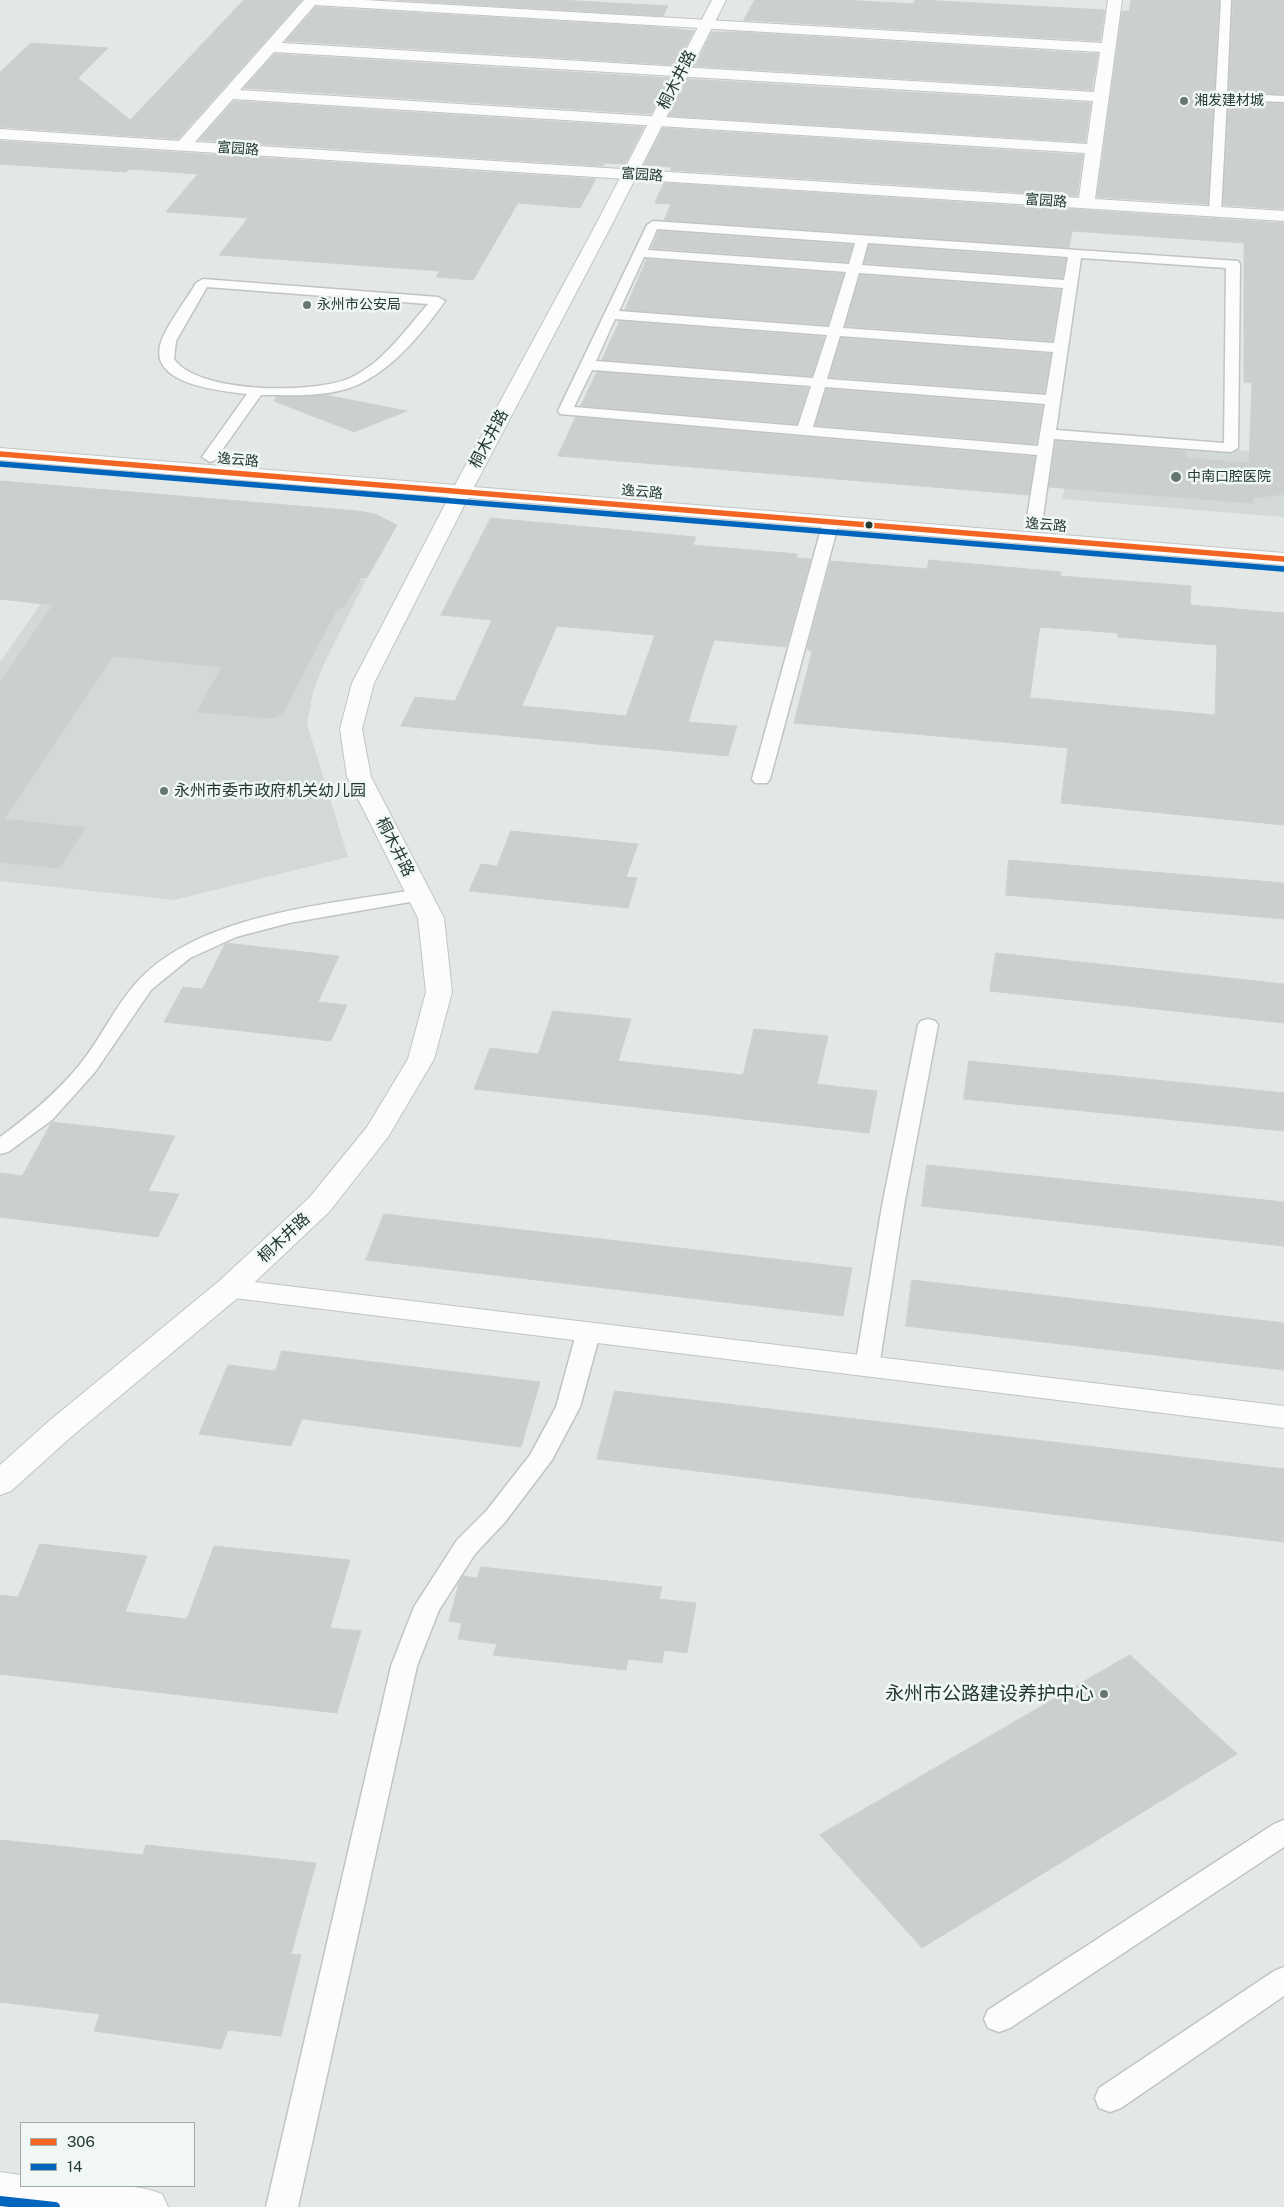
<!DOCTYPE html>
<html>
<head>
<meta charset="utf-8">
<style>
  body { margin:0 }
  #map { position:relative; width:1284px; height:2207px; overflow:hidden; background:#e3e8e6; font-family:"Public Sans",sans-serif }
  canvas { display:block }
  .legend { position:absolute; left:20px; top:2122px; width:175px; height:65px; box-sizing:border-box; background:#f1f7f4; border:1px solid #9faba7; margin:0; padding:6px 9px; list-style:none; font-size:15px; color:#233933 }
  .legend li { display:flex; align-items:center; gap:10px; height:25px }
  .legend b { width:25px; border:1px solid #9faba7 }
</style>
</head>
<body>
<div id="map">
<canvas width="1284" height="2207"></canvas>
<ul class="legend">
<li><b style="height:6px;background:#f26522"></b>306</li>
<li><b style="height:6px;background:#0065bd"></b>14</li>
</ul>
</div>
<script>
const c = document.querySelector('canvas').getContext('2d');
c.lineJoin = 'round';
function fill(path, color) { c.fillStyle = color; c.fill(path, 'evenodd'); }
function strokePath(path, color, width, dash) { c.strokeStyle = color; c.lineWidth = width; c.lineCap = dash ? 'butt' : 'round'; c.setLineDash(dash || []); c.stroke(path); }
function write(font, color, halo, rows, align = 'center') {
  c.font = font + ' "Public Sans","Noto Sans SC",sans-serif'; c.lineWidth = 5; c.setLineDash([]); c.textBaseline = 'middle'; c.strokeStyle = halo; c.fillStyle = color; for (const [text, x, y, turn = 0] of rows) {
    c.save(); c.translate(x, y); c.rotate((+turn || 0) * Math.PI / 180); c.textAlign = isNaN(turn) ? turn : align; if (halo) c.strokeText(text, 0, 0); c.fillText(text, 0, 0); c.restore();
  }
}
fill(new Path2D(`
  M1077,436l207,18v63l-222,-18z
  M76,554l290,26 -42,84 -11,28 -6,32 41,133 -174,43 -174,-19v-219z`), '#d2d9d6');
const building = new Path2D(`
  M244,0h58l-124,139 -178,-12v-55l31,-29 77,5 -30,30 52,42z
  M397,0h161l110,6 -5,10z
  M755,0h89l70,4 1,-4h6l184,10 -5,31 -356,-21z
  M1131,0h88l-11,204 -111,-7 25,-186h7z
  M1233,0h51v94l-55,-3z
  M316,7l340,20 38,4 -18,34 -390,-24z
  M712,32h25l361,22 -6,36 -397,-24z
  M275,54l395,24 -19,36 -407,-26z
  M688,79l403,24 -6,39 -416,-26z
  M234,101l410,26 -19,37 -20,-1 -2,3 -404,-26z
  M1229,102l55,2v105l-61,-4z
  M663,128l420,27 -6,41 -407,-26 2,-3 -28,-2z
  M0,141l596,38 -16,29 -62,-5 -45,77 -37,-3 4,-6 -221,-16 29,-37 -82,-6 32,-38 -69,-5 -3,3 -126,-8z
  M664,183l620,40v271l-31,4v5l-204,-16 7,-46 130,10v7l63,5 3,-80 -8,-1v-139l-172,-12 -3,17 -405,-28 7,-16 -16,-1z
  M659,231l194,14 -5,17 -196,-14z
  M869,245l197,14 -4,19 -198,-15z
  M647,259l197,15 -16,51 -203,-15z
  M860,275l201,15 -9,51 -207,-15z
  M620,321l204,16 -12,39 -210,-16z
  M841,338l210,16 -7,39 -215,-16z
  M597,372l211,16 -11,36 -216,-18z
  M826,389l217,17 -7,38 -221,-19z
  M325,395l82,16 -53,21 -80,-31 2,-4z
  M576,417l459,40 -6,38 -471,-39z
  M0,481l358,30 17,3 22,11 -30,53h-6l-17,29 -7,2 -53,102 -6,5 -9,2 -72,-6 25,-45 -109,-11 -109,163 81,9 -26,40 -59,-6v-180l53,-77 -53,-6z
  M491,518l205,19 -3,8 104,9 -1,4 15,1 -25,88 -72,-7 -26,82 49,4 -9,30 -327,-30 14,-29 40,4 37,-81 -51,-5zM557,626l98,9 -29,81 -104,-10z
  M929,560l132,12 -1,4 131,10 -1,19 94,8v212l-223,-22 7,-55 -274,-25 18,-71 -5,-3 24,-88 96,8zM1040,627l78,6v4l99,8 -2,70 -185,-17z
  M511,831l127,13 -12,33 11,1 -9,30 -159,-17 12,-27 16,2z
  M1009,860l275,23v36l-278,-24z
  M226,943l113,13 -21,46 29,3 -16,36 -167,-19 19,-35 19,2z
  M996,953l288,31v39l-294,-32z
  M553,1011l78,8 -13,42 125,14 11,-46 74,7 -11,48 60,7 -8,42 -395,-44 16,-41 48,6z
  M969,1061l315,32v38l-320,-32z
  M52,1122l123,14 -27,55 31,3 -21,43 -158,-20v-44l22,3z
  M927,1165l357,37v44l-362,-40z
  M384,1214l468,54 -9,48 -477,-56z
  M912,1280l372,43v47l-378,-44z
  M282,1351l258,31 -19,65 -219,-28 -11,27 -92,-12 29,-69 47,6z
  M615,1391l669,78v73l-687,-83z
  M40,1544l107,12 -22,56 62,7 27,-73 136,14 -20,68 31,3 -24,82 -337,-39v-79l18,2z
  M481,1567l181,20 -3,12 37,4 -9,50 -23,-3 -2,13 -34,-4 -2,11 -133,-15 4,-11 -39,-5 4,-16 -13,-2 10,-38 4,-7 14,2z
  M1130,1655l107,99 -315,194 -102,-113z
  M0,1840l143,15 3,-10 170,18 -25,91 10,1 -20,81 -53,-6 -7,19 -127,-18 6,-17 -100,-12z`);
fill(building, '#cbcfcd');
strokePath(building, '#ccd1cf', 1);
const lane = new Path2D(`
  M1221,0h10l-4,93 57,3v6l-57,-2 -6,112 -6,4 -6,-4z
  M653,221l585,40 2,3 -2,184 -7,4 -177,-13 -12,85 -8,5 -8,-5 11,-69 -477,-41 -2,-3 89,-186zM657,229l198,14 -6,21 -201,-14zM868,243l200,14 -4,23 -202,-15zM644,257l202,15 -17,55 -210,-16zM1081,258l145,10 -2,175 -168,-13zM859,273l204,15 -9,55 -211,-15zM615,319l212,16 -14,43 -217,-17zM840,336l213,16 -7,43 -219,-16zM592,370l219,16 -13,40 -224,-19zM825,387l220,17 -7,42 -225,-19z
  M203,279l235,18 7,4c-24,34 -58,76 -99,88 -27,8 -57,6 -85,6l-46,65 -5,2 -8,-5 45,-63c-25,-3 -96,-9 -87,-48 5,-20 26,-45 36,-63zM207,287l221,17c-23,26 -45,59 -78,74 -35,16 -152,16 -176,-19l2,-18z
  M831,517l8,5 -69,257 -3,4h-12l-3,-4 71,-257z
  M420,889l7,2 3,4 -3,4 -138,24 -53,14 -46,21 -39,32 -56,82 -43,48 -44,32 -8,2v-17c30,-22 58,-45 81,-74 20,-25 34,-57 56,-81 63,-69 195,-78 283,-93z
  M928,1019l7,2 3,4 -34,181 -25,161 -4,6 -8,2 -8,-2 -4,-6 27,-161 36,-181 3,-4z
  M588,1326l8,2 4,6 -20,73 -28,53 -47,62 -30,32 -36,56 -22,56 -119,541h-32l125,-541 23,-59 43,-67 30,-30 43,-55 26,-48 20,-73 4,-6z
  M1284,1820v27l-274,181 -11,4 -11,-4 -4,-9 4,-9 286,-186z
  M1284,1967v29l-163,112 -11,4 -11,-4 -4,-10 4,-10 175,-117z`);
const street = new Path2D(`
  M304,0h61l737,43 6,-43h14l-27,199 189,12v10l-1284,-82v-10l179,12zM315,5l785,47 -6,40 -812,-49zM274,52l819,49 -6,43 -847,-54zM233,99l852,54 -6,45 -884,-56z
  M229,1279l1055,127v22l-1066,-132 -4,-7 4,-7z`);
const secondary = new Path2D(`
  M712,0h14l-117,230 -135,257 810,66v12l-816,-67 -94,185 -12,46 9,48 73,141 8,74 -18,67 -46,78 -59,75 -89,84 -169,141 -60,54 -11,4v-30l49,-44 169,-139 91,-84 58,-71 41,-68 18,-67 -8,-74 -71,-141 -7,-48 12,-46 97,-186 -449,-37v-12l455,37 138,-255z
  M0,2172l21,3v11c42,0 102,-7 141,8l6,13h-168z`);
strokePath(lane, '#c0c5c3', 3);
strokePath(street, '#c0c5c3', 2);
strokePath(secondary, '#c0c6c3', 2);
fill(lane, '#fbfcfb');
fill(street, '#fbfcfb');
fill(secondary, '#fbfcfb');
strokePath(new Path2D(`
  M0,454l1284,105`), '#f26522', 5.5);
strokePath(new Path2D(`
  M0,464l1283,105`), '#0065bd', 5.5);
strokePath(new Path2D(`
  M0,2201l55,6`), '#0065bd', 10);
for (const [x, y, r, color] of [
  [1184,101,5,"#667672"],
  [307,305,5,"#667672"],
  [1176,477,6,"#667672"],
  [869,525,4.5,"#233933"],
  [164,791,5,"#667672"],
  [1104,1694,5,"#667672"]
]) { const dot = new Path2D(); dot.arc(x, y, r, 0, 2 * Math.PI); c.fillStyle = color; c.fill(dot); strokePath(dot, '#f1f7f4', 2); }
write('14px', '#233933', '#f1f7f4', [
  ["湘发建材城",1194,101],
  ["永州市公安局",317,305],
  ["中南口腔医院",1187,477]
], 'left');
write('14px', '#233933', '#f1f7f4', [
  ["富园路",238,149,4],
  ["富园路",642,175,4],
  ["富园路",1046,201,4],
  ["逸云路",238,460,5],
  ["逸云路",642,492,5],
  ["逸云路",1046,525,5]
]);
write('16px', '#233933', '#f1f7f4', [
  ["桐木井路",677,80,-63],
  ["桐木井路",489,439,-62],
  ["桐木井路",395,847,63],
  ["桐木井路",284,1238,-43]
]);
write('16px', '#233933', '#f1f7f4', [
  ["永州市委市政府机关幼儿园",174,791]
], 'left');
write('19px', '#233933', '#f1f7f4', [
  ["永州市公路建设养护中心",1094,1694]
], 'right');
</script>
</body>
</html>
